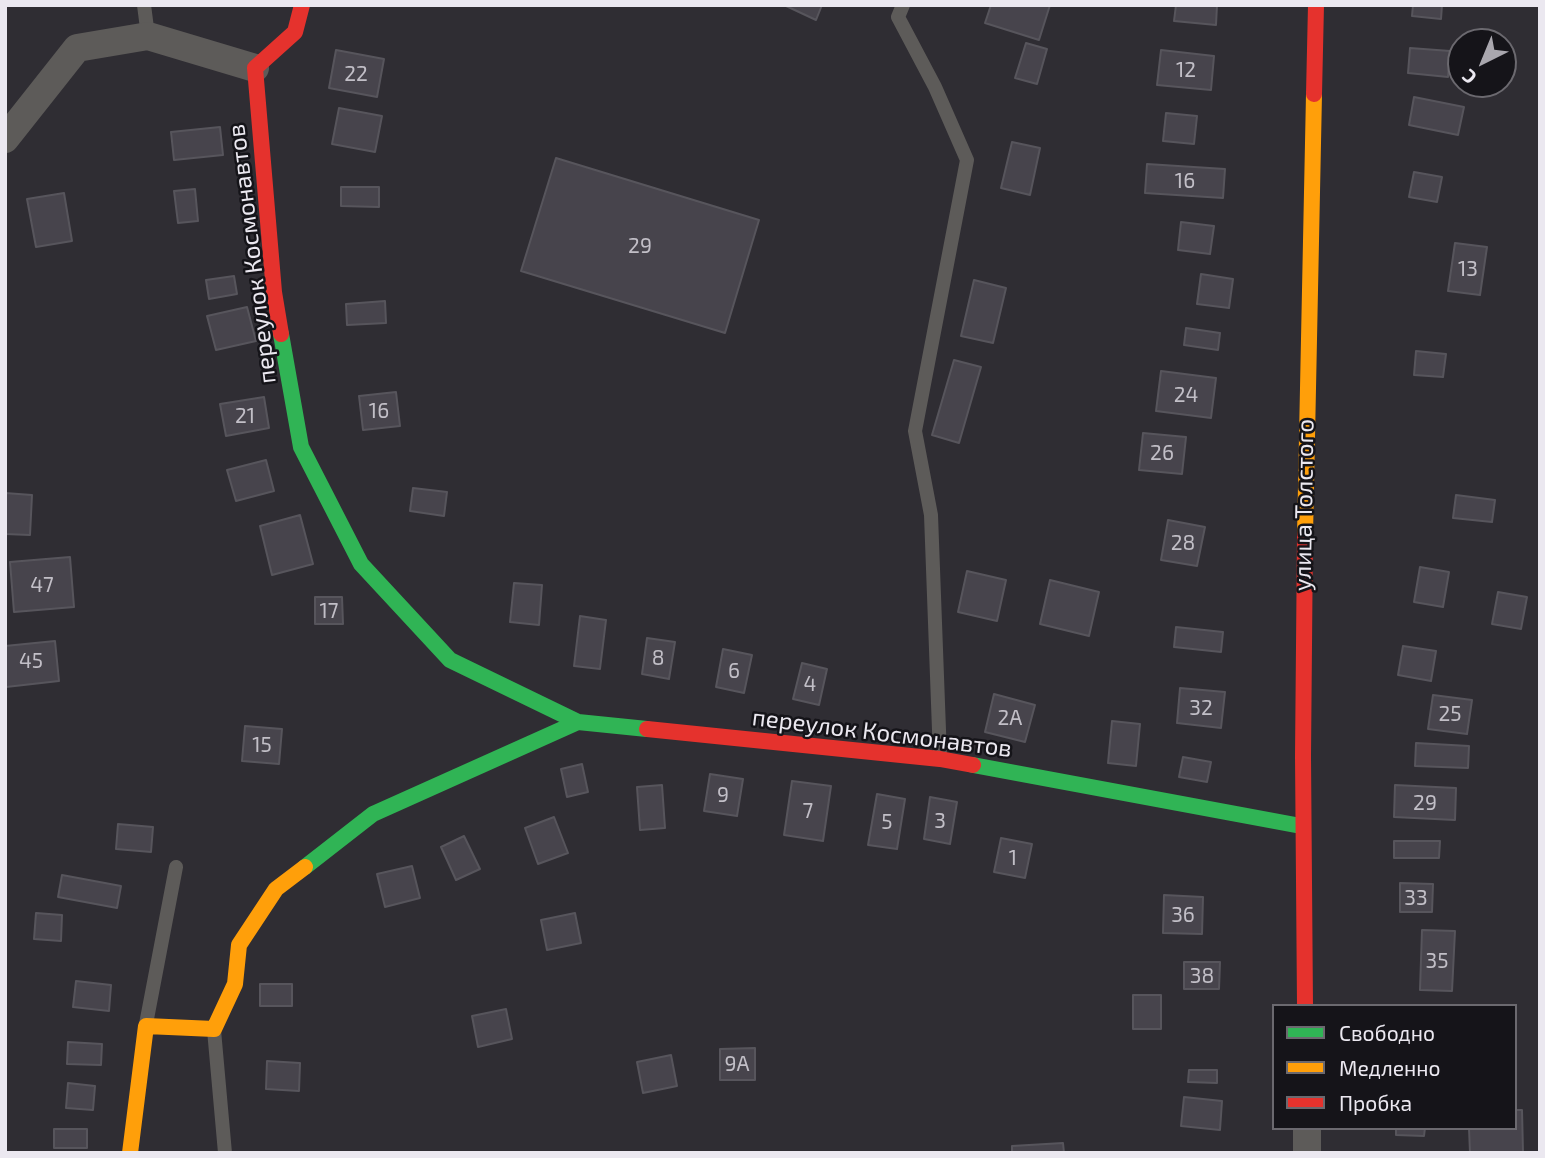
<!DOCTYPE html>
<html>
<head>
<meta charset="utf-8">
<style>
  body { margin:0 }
  #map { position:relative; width:1545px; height:1158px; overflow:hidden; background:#2f2d33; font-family:"Exo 2",sans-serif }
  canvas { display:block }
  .frame { position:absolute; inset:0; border:7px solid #ebe8f0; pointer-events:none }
  .legend { position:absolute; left:1272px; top:1004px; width:245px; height:126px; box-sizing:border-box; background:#151419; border:2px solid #6b696f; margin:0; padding:9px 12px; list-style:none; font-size:21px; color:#ebe8f0 }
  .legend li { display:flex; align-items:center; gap:14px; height:35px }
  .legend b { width:35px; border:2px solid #6b696f }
  .north { position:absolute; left:1447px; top:28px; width:70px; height:70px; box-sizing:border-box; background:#151419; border:2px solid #6b696f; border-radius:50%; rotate:223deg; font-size:19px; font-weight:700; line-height:28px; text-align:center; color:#ebe8f0 }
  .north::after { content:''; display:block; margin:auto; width:24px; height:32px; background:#a9a7ae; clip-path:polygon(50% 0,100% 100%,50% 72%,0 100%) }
</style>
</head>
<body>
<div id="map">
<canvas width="1545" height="1158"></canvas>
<div class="frame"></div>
<ul class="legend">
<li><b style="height:9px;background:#30b455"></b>Свободно</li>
<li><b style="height:9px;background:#ff9f0a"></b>Медленно</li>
<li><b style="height:9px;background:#e5322d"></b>Пробка</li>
</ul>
<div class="north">С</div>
</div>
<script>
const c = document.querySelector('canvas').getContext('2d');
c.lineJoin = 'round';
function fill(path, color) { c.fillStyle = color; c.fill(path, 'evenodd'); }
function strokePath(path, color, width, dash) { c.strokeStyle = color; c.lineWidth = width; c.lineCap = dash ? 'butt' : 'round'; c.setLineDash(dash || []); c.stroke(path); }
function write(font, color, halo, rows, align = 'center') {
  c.font = font + ' "Exo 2",sans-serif'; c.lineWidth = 5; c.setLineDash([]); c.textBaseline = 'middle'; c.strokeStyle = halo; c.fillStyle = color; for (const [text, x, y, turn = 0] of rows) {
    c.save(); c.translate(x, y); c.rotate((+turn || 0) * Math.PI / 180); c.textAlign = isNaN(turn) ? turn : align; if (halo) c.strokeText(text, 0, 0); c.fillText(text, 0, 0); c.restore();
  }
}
const building = new Path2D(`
  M784,5h38l-6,15z
  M991,5h59l-11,35 -54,-17z
  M1176,5h41l-1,20 -42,-4z
  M1413,5h29l-1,14 -29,-3z
  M1026,43l21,6 -10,35 -22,-6z
  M1410,48l40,3 -2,26 -40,-4z
  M336,50l48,9 -7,38 -48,-9z
  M1161,50l53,6 -3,34 -54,-5z
  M1414,97l50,10 -6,28 -49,-10z
  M339,108l43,8 -7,36 -43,-8z
  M1166,113l31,3 -3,28 -31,-3z
  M220,127l3,28 -49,5 -3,-28z
  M1012,142l28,6 -10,47 -29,-7z
  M556,158l203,62 -34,113 -204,-62z
  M1147,164l78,5 -2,29 -78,-5z
  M1414,172l28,5 -5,25 -28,-5z
  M341,187h38v20l-38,-1z
  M195,189l3,32 -20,2 -4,-32z
  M64,193l8,48 -36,6 -9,-48z
  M1181,222l33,4 -4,28 -32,-4z
  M1455,243l32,4 -7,48 -32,-4z
  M1201,274l32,5 -4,29 -32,-4z
  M234,276l3,18 -28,5 -3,-19z
  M974,280l32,8 -13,55 -32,-7z
  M385,301l1,22 -39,2 -1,-21z
  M247,307l9,34 -40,9 -9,-34z
  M1186,328l34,5 -2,17 -34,-5z
  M1416,351l30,3 -3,23 -29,-2z
  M954,360l27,7 -22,76 -27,-8z
  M1161,371l55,7 -5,40 -55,-7z
  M396,392l4,34 -37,4 -4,-34z
  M264,397l5,31 -43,8 -6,-32z
  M1143,433l43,4 -4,37 -43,-4z
  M266,460l8,31 -38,10 -9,-31z
  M413,488l34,4 -3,24 -34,-5z
  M5,493l27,2 -2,40 -25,-1z
  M1456,495l39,5 -3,22 -39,-4z
  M300,515l13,49 -41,11 -12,-49z
  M1168,520l37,7 -8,39 -36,-6z
  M70,557l4,50 -60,5 -4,-50z
  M1420,567l29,5 -6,35 -29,-5z
  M967,571l39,9 -9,41 -39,-9z
  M1050,580l49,12 -10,44 -49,-12z
  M514,583l28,2 -3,40 -29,-3z
  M1498,592l29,5 -6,32 -29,-5z
  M315,597h27l1,27h-28z
  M580,616l26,4 -6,49 -26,-3z
  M1176,627l47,5 -2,20 -47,-5z
  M647,638l28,4 -6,37 -27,-5z
  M55,641l4,40 -53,6 -1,-41z
  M1403,646l33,5 -5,30 -33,-6z
  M723,649l29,6 -8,38 -28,-6z
  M802,663l25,6 -8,36 -26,-6z
  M1180,688l45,4 -4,36 -44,-5z
  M994,694l41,11 -10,37 -40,-10z
  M1433,695l39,5 -5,34 -39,-5z
  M1112,721l28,3 -4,42 -28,-3z
  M245,726l37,3 -3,35 -37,-3z
  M1416,743l53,3 -1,22 -53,-2z
  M1183,757l28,5 -4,20 -28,-5z
  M582,764l6,28 -21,5 -6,-28z
  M710,774l33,5 -6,37 -33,-5z
  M792,781l39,5 -8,55 -39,-6z
  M662,785l3,43 -25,2 -3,-43z
  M1395,785l61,3 -1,32 -61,-3z
  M877,794l28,5 -8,50 -29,-4z
  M930,797l27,5 -7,42 -26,-5z
  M554,817l14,36 -30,11 -13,-36z
  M118,824l35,3 -2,25 -35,-3z
  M464,836l16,33 -24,11 -15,-33z
  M1001,838l31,6 -7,34 -31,-6z
  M1394,841h46l-1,17h-45z
  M412,866l8,32 -35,9 -8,-33z
  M62,875l59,11 -4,22 -59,-11z
  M1400,883l33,1 -1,28h-32z
  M1164,895l39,2 -1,37 -39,-1z
  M36,913l26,2 -1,26 -27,-2z
  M575,913l6,30 -34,7 -6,-30z
  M1422,930l33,1 -3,60 -32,-1z
  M1184,962h36l-1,27h-35z
  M76,981l35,4 -2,26 -36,-4z
  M260,984h32v22h-32z
  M1133,995h28v34h-28z
  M506,1009l6,30 -34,8 -6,-31z
  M68,1042l34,2 -1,21 -34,-1z
  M755,1048v32h-35v-31z
  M671,1055l6,31 -34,7 -6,-31z
  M267,1061l33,2 -1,28 -33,-2z
  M1189,1070h28v13l-29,-1z
  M68,1083l27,3 -2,24 -27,-2z
  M1184,1097l38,4 -2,29 -39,-4z
  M1515,1110h7l1,43h-53l-1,-25h46z
  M1396,1128h29l-1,8 -28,-1z
  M54,1129h33v19h-33z
  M1063,1143l1,10h-52v-7z`);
fill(building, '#47444c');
strokePath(building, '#57555c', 2);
strokePath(new Path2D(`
  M144,5l4,31
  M903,5l-5,12 37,70 32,73 -52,271 16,84 9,242
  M146,1024l30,-157
  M214,1030l11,123`), '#5d5b59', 14);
strokePath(new Path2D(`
  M5,139l72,-91 71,-12 107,32
  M1307,1128v25`), '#5d5b59', 28);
strokePath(new Path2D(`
  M281,334l20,113 60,117 89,96 128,62 69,7
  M973,765l328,61
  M305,867l68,-53 205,-92`), '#30b455', 16);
strokePath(new Path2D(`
  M1305,535l9,-441
  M130,1153l16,-127 68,3 21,-45 4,-39 37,-56 29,-22`), '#ff9f0a', 16);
strokePath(new Path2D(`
  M1314,94l2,-89
  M281,334l-7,-42 -19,-224 40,-36 7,-27
  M1305,535l-2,221 2,250
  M647,729l293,30 33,6`), '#e5322d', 16);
write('21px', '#c2bfc7', null, [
  ["12",1186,70],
  ["22",356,74],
  ["16",1185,181],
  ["29",640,246],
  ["13",1468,269],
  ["24",1186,395],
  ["16",379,411],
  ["21",245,416],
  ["26",1162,453],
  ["28",1183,543],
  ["47",42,585],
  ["17",329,611],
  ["8",658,658],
  ["45",31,661],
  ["6",734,671],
  ["4",810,684],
  ["32",1201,708],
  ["25",1450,714],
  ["2А",1010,718],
  ["15",262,745],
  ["9",723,795],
  ["29",1425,803],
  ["7",808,811],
  ["3",940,821],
  ["5",887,822],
  ["1",1013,858],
  ["33",1416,898],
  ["36",1183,915],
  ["35",1437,961],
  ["38",1202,976],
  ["9А",737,1064]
]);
write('24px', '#ebe8f0', '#151419', [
  ["переулок Космонавтов",252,254,-97],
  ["улица Толстого",1304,505,-89],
  ["переулок Космонавтов",882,733,7]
]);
</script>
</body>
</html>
